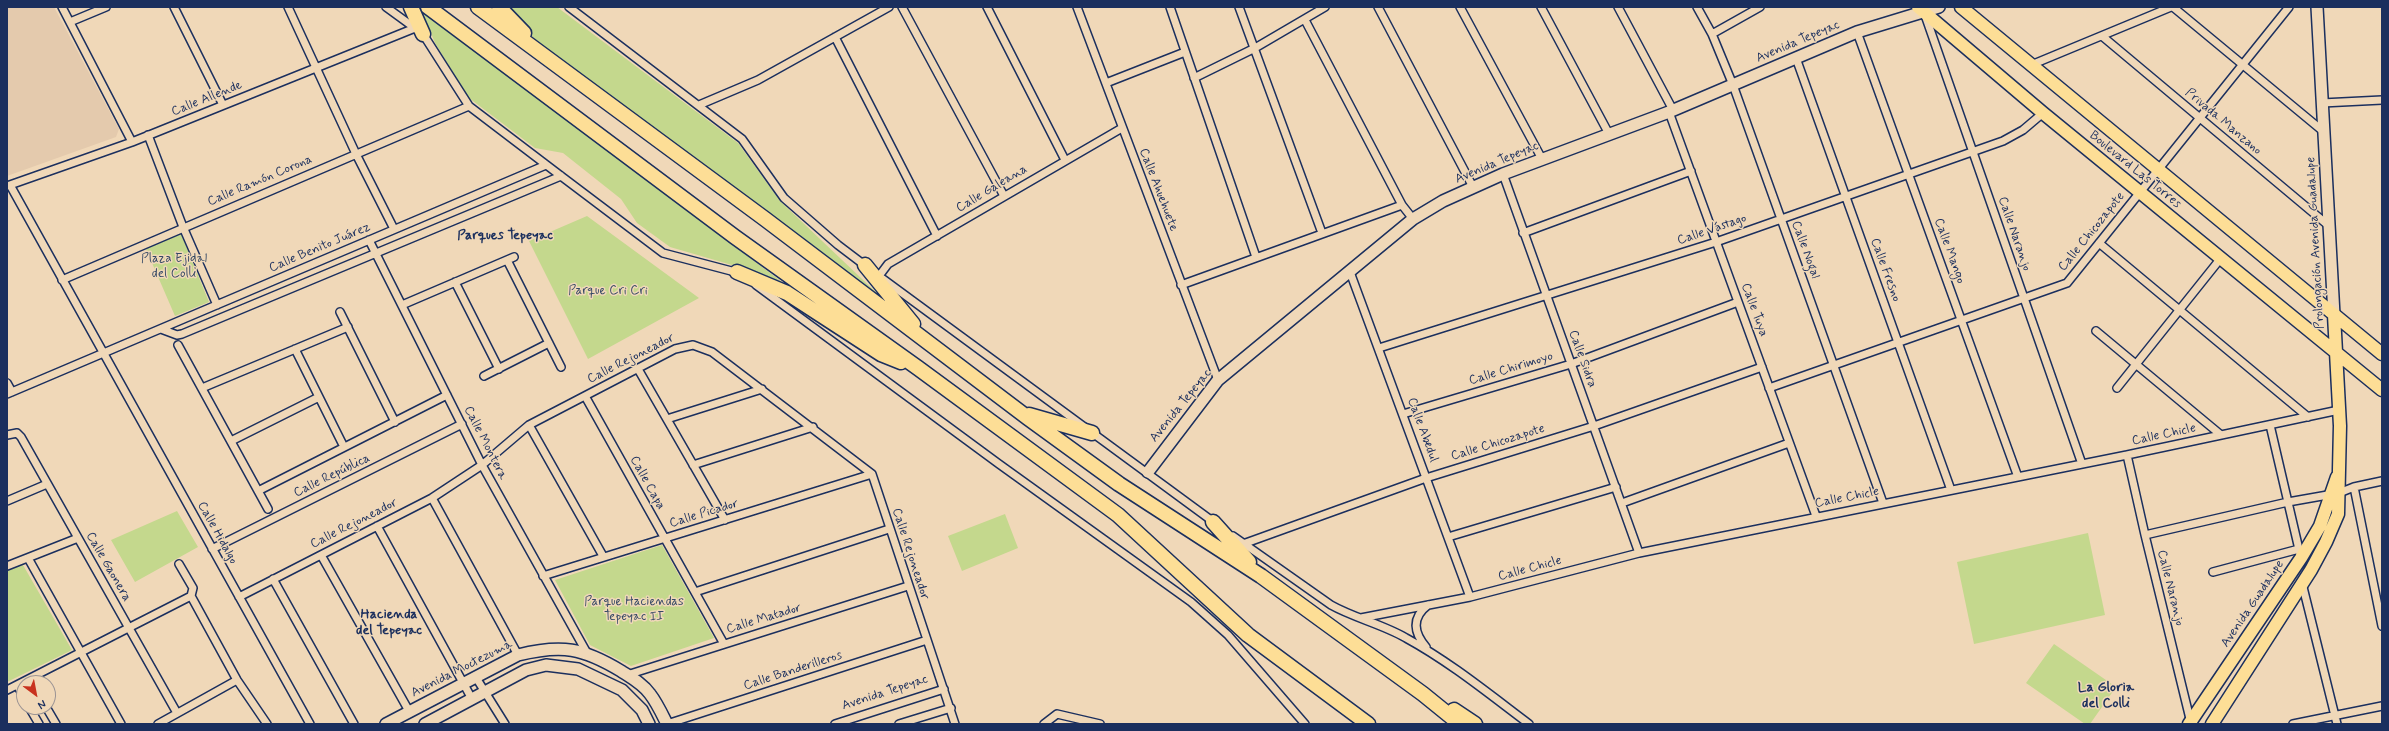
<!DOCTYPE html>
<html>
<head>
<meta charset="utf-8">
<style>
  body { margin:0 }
  #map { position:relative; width:2389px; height:731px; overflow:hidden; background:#f0d8b8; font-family:Mynerve,sans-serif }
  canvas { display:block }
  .frame { position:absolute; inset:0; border:8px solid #1b2f5e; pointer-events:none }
  .north { position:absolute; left:16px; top:675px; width:40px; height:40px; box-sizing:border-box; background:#f0d8b8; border:1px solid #9b9494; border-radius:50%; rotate:148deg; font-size:11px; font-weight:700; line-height:16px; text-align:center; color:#1b2f5e }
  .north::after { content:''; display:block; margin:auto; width:14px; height:18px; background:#c8321e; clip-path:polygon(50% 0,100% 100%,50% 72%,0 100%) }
</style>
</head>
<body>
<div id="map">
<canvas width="2389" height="731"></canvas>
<div class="frame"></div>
<div class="north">N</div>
</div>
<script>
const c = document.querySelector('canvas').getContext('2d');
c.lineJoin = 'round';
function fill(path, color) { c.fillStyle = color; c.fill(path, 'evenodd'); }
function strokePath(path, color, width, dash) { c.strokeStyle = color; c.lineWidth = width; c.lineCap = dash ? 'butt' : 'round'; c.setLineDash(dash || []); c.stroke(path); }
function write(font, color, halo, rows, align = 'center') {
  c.font = font + ' Mynerve,sans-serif'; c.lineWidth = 3; c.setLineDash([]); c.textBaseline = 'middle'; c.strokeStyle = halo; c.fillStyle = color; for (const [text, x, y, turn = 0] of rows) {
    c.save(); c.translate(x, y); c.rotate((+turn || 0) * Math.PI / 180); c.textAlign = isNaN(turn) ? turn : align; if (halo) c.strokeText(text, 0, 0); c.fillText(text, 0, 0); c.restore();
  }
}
fill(new Path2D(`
  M7,7h47l65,122 -3,8 -109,39z`), '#e4caad');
fill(new Path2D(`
  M505,7h52l181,136 42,58 121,115 -358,-268z
  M422,11l364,274 -23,-11 -93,-27 -33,-24 -16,-24 -58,-46 -28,-5 -66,-50 -34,-55z
  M587,216l112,82 -111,61 -59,-118z
  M181,234l28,68 -34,14 -29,-67z
  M177,511l21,36 -63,35 -24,-42z
  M1005,514l13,34 -56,23 -14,-35z
  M2088,533l17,82 -131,29 -17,-82z
  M662,545l52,93 -83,28 -41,-21 -35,-65z
  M23,565l49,85 -65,32v-111z
  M2054,644l62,43 -26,37h-5l-59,-41z`), '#c4d88d');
const street = new Path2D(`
  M62,7l70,135
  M174,7l49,98
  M288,7l68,147 38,75
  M386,7l37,27 46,72 92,70 102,77 76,20
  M569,7l173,132 42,59 54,47 29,22
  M902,7l102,189
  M987,7l78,153
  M1077,7l141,373
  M1170,7l86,250
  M1239,7l83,226
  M1378,7l95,180
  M1460,7l82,152
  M1541,7l68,127
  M1618,7l55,103
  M1697,7l15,27 21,51 150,418
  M2173,7l151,125
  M1925,15l157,449
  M1305,20l97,185
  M70,22l36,-15
  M1857,32l161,445
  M1712,34l48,-27
  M2102,36l227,190
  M835,37l102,199
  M1796,58l155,432
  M2031,65l140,-58
  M1194,78l61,-30 70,-41
  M1106,83l79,-31
  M2322,103l60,-3
  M699,105l59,-25 131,-73
  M1669,112l147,404
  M148,135l35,92 34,78
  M1503,174l136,379
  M10,185l300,539
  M7,186l125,-44 283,-114
  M1523,233l168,-62
  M369,240l113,225 105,188
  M2099,243l209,174
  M507,260l54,107
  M1350,272l120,325
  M879,276l9,-12 234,-136
  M883,279l332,244
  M62,280l407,-174
  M455,282l44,87
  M756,285l243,179 192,138 37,33 77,89
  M1181,285l221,-80 11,14
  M402,305l112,-48
  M340,312l55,110
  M161,329l16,6 5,-1 379,-158
  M2096,331l125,104
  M178,345l90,164
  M1379,348l337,-106 287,-101 20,-11 20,-17
  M295,349l49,98
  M638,369l87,151
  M484,376l65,-33
  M7,383l5,9
  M202,388l146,-61
  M1769,388l298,-105 222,-276
  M2117,388l104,-130
  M7,394l539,-229
  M585,396l139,248
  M1403,414l168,-50 167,-62
  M667,419l95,-30
  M529,425l74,131
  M2270,425l31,133
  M7,435l10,-2 4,4 156,276
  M231,441l88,-44
  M2127,455l18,80 46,188
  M693,465l120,-38
  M2354,487l28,139
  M258,491l189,-96
  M432,498l86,157
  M7,501l40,-17
  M1622,503l167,-60
  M377,526l95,173
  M2145,535l143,-33 51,-9 15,-6 28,-6
  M1233,536l98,69c23,13 51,19 75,33 44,24 83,56 123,86
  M1448,537l168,-50
  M1243,544l183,-66 168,-52 168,-59
  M212,549l250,-125
  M321,555l88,156
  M28,558l93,166
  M179,564l14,24 -2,8 46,84 30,44
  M7,566l71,-28
  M2213,572l86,-23
  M543,576l329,-102
  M273,579l81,145
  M2302,583l35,141
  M695,592l194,-63
  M239,597l193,-99 50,-33 47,-40 146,-76 18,-4 19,7 160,122 83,250
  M1361,618l109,-21 169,-44 488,-98 212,-45
  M1426,647c-12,-14 -15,-29 2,-42
  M627,675l281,-89
  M475,676l30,48
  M17,685l7,12
  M7,690l184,-94
  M29,707l10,17
  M46,707l10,17
  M158,724l79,-44
  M667,724l260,-84
  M835,724l109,-35
  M899,724l52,-16
  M1044,724l13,-10 43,10
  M2293,724l89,-18`);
const secondary = new Path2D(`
  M2317,7l17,308
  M1148,472l70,-92 195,-161 30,-18 60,-27 166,-62 188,-80 82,-25
  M386,724l132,-69c44,-11 65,-7 103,16 11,7 22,13 29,23 7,9 12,20 17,30
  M425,724l101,-54 20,-5 32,4 44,21 20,20 7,14`);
const primary = new Path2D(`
  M1918,7l125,106 339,277
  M1961,7l421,347
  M2189,724l112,-166 19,-32 17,-49
  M2212,724l99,-154 15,-28 12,-28 2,-88 -6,-111`);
const highway = new Path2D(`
  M411,7l12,27
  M428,7l307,230 183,131 200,147 130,120 120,89
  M478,7l287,212 263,199 91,66 142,92 162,118 37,30
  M499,7l25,26
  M865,265l48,59
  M737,272l50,21 94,61 20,8
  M1029,415l63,18
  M1213,522l36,40
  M1454,710l21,14`);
strokePath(street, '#1b2f5e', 10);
strokePath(secondary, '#1b2f5e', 14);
strokePath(primary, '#1b2f5e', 15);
strokePath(highway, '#1b2f5e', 17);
strokePath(street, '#f0d8b8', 7);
strokePath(secondary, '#f0d8b8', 11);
strokePath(primary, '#fdde96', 12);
strokePath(highway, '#fdde96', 14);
write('13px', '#1b2f5e', '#f0d8b8', [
  ["Avenida Tepeyac",1798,42,-23],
  ["Calle Allende",207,99,-22],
  ["Privada Manzano",2223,122,40],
  ["Avenida Tepeyac",1497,163,-23],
  ["Boulevard Las Torres",2135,170,39],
  ["Calle Ramón Corona",260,181,-23],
  ["Calle Galeana",992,189,-31],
  ["Calle Ahuehuete",1158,190,69],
  ["Calle Vástago",1712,230,-19],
  ["Calle Chicozapote",2092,232,-51],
  ["Calle Naranjo",2014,234,71],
  ["Prolongación Avenida Guadalupe",2316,243,-93],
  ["Calle Benito Juárez",320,248,-23],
  ["Calle Nogal",1805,250,70],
  ["Calle Mango",1949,251,70],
  ["Calle Fresno",1885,270,70],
  ["Calle Tuya",1754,310,70],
  ["Calle Rejoneador",631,359,-27],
  ["Calle Sidra",1582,359,70],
  ["Calle Chirimoyo",1511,369,-17],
  ["Avenida Tepeyac",1181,406,-51],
  ["Calle Abedul",1422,430,70],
  ["Calle Chicle",2164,435,-12],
  ["Calle Montera",485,443,63],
  ["Calle Chicozapote",1498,443,-17],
  ["Calle República",332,476,-26],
  ["Calle Capa",647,483,61],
  ["Calle Chicle",1847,498,-11],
  ["Calle Picador",704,514,-17],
  ["Calle Rejoneador",354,524,-27],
  ["Calle Hidalgo",217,533,61],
  ["Calle Rejoneador",910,554,72],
  ["Calle Gaonera",108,567,60],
  ["Calle Chicle",1530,569,-15],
  ["Calle Naranjo",2170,588,76],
  ["Avenida Guadalupe",2253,604,-56],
  ["Calle Matador",764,619,-17],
  ["Avenida Moctezuma",462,669,-27],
  ["Calle Banderilleros",793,671,-18],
  ["Avenida Tepeyac",885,693,-18]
]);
write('13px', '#344865', '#f0d8b8', [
  ["Plaza Ejidal",174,259],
  ["del Colli",174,274],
  ["Parque Cri Cri",608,291],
  ["Parque Haciendas",634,602],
  ["Tepeyac II",634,617]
]);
write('bold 14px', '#1b2f5e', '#f0d8b8', [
  ["Parques Tepeyac",505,236],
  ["Hacienda",389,615],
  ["del Tepeyac",389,631],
  ["La Gloria",2106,688],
  ["del Colli",2106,704]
]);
</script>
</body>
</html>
